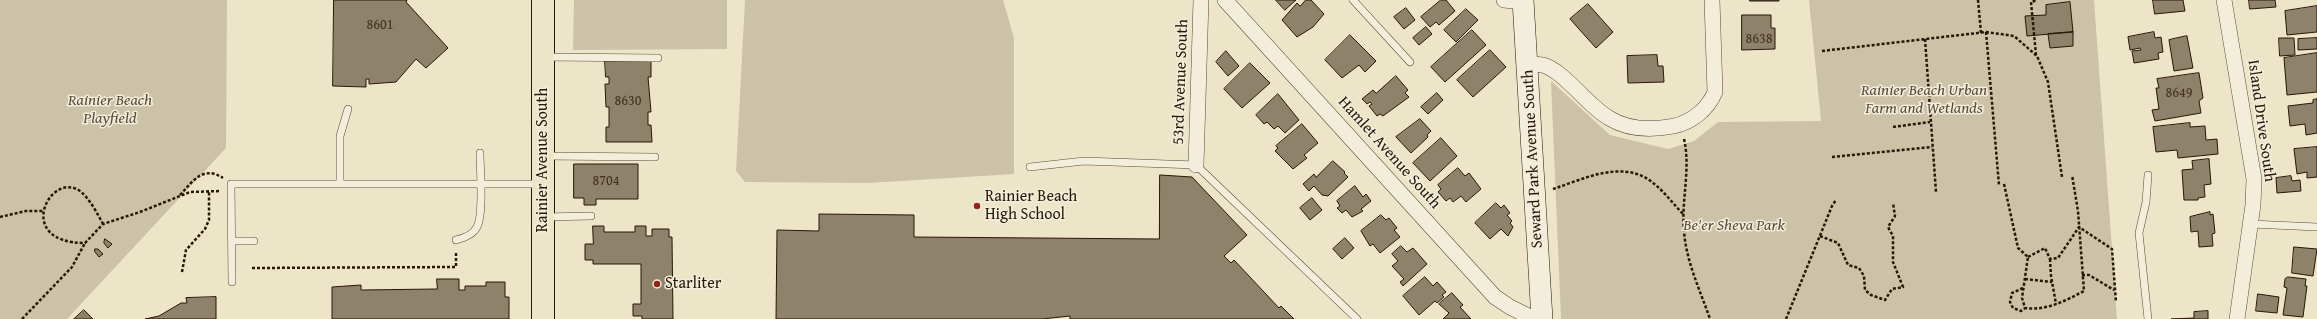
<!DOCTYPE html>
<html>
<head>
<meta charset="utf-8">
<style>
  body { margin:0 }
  canvas { display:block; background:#ede5c7 }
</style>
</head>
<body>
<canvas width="2317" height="319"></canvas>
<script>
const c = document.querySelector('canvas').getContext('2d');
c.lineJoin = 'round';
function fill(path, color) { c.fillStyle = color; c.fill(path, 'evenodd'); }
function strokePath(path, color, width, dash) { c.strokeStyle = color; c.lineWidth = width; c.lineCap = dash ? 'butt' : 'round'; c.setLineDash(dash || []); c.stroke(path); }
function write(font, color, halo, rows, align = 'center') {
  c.font = font + ' "Gentium Book Plus",serif'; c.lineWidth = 3; c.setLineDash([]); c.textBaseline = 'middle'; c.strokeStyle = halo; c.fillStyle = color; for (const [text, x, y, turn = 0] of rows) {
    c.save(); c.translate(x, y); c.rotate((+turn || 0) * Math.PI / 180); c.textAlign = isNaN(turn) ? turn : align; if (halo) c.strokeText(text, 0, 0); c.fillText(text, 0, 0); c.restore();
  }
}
fill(new Path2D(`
  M0,0h227l-1,148 -159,171h-67z
  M574,0h153v49l-154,1z
  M745,0h258l11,38v136l-146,9 -123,-1 -9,-11z
  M1809,0h285l23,319h-556l-10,-238 59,54 58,14 26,-8 24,-19 103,-1z`), '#ccc2a7');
const building = new Path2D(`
  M334,0h73l-1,2 42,46 -22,20 -10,-9 -20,23 -27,2v-5h-3v8l-33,-1z
  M1276,0h20l-11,10z
  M1306,0h5l13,14 -11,13 -16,10 -15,-17 15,-17 3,3z
  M1441,0h5l9,11 -16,14 -3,-3 -6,5 -9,-10z
  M1750,0h29v1h-29z
  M2153,0h30l2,11 -30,3z
  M2249,0h26l1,7 -26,2z
  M2070,2l3,30 -46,4 -2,-20 21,-1v-10z
  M1588,4l25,28 -17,16 -26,-29z
  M2317,6v26l-30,3 -2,-24z
  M1406,8l9,12 -11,9 -10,-12z
  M1466,9l12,11 -22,22 -12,-12z
  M1742,15h29v13h4v21l-33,1z
  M1426,27l6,7 -13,11 -6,-7z
  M1472,30l14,15 -41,37 -14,-15z
  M2073,32v14l-23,2 -2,-14z
  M2154,32l1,6 6,-1 2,15 -5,1 1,6 -25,4 -2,-12 9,-1 -1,-2 -10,2 -2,-13z
  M1350,35l26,26 -11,11 -6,-7 -17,13 -17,-18z
  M2187,36l6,32 -19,3 -5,-31z
  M2279,38h15l1,17 -15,1z
  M2317,38v11l-19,1v-11z
  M1490,50l16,17 -33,30 -16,-17z
  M1226,51l13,15 -11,10 -12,-14z
  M2317,53v39l-30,3 -3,-37z
  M1657,55l1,11h5l1,16 -36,1 -1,-27z
  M605,61h46v16h-3l3,35h-3v13h3l1,17h-46v-15h3v-20h-3l-1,-23h4v-7h-3z
  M1250,63l20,20 -28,25 -18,-19z
  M2199,73l4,25 -4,3 2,12 -46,8 -3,-11 7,-1 -3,-21h3l-2,-9z
  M1396,76l12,14 -3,3 4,4 -26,19 -3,-2 -3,2 -8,-10 3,-2 -2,-2 -3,2 -5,-5 11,-9 3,3z
  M1437,93l6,7 -15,14 -7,-7z
  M1278,94l21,26 -14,13 -7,-7 -4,3 -7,-7 -3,2 -8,-9z
  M2317,99v34l-11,2 -1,-11 -15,2 -2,-20 25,-3v-3z
  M1420,119l11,12 -4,4 1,2 -17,16 -15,-16z
  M2190,123v4l15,-1 1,14 11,-1 1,15 -40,4 -1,-8 -21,2 -3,-25z
  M1302,124l16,19 -14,12 3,3 -14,11 -18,-18 3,-3 -2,-2z
  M1441,138l16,18 -27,25 -17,-18z
  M2317,147v30l-10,1v-6l-10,2 -3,-25z
  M2209,159l2,25 -7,1 1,12 -7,1v2h-14l-2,-30 11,-1 -1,-8z
  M1333,161l12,11 -1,1 4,4 -20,19 -6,-1 -8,-9 -5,5 -6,-7 11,-10 2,3z
  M574,164h64v35h-42v6h-12v-7h-10z
  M1458,168l7,8 4,-3 12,16 -15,13 -5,-6 -8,6 -3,-4 -4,3 -8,-9 3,-3 -3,-4z
  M1160,175l32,2 55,58 -23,21 7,7 3,-3 45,48 2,-2 13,13h-224v-3l-28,3h-266l1,-89 42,1v-17l95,1v22l245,2z
  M2291,176l1,5 8,-1 1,11 -24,2 -1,-15z
  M1355,186l8,11 3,-3 5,7 -10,8 2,2 -11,6 -6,-7 -4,3 -5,-5 3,-2 -3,-5z
  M1312,198l10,12 -12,10 -10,-12z
  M1496,203l5,5 3,-3 6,8 -3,2 5,6 -2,2 3,4 -5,9 -7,-7 -11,10 -15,-16z
  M2210,212v3l3,-1 2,19 -3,1 1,12 -14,1 -1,-16 -7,1 -1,-15z
  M1381,215l5,5 3,-2 8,10 -3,2 6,7 -20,16 -7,-9 -3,2 -9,-15z
  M593,226h11v6h31v-6h11v10h6v-7h17v8h3l1,82h-31v-3h-9v-12h8v-40h-48v-4h-8v-16h8z
  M1345,238l9,10 -12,11 -9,-10z
  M105,239l7,5 -4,4 -4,-5z
  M1401,246l6,6 6,-4 14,16 -24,22 -3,-4 4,-3 -12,-13 6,-5 -6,-7z
  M2294,247l23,2 -4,27 -21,-3z
  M95,249h3l5,5 -4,3 -4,-5z
  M1425,277l8,9 4,-4 9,10 -4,3 2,2 -7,6 -2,-2 -16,14 -16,-19z
  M2288,277l18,2 -1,7h2l-4,31 -20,-2 4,-27 -3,-1 1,-8z
  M437,279h22v11h6v-4h21v-4h19v15h4v22h-177v-32l29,-2v5l76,-1z
  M1452,293l11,12 -3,2 11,12h-28l6,-6 -10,-9z
  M2258,294l21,3 -2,16 -21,-2z
  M216,297v22h-71l14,-3 22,-13h6l-1,-5z
  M84,310l9,9h-19z
  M2208,311v8h-37l23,-1v-6z`);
fill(building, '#8e826b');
strokePath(building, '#281708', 1);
const lane = new Path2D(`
  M1353,0l57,62
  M545,57l113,1
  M545,156l110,1
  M1030,167l54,-6 112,4 161,154
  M2148,175l-2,27 -7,31 9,86
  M340,184v-48l8,-27
  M545,217l46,-1
  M2251,224l66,3
  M456,240c8,-2 17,-5 21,-13 7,-13 3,-58 3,-74
  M232,241h22
  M232,282l-1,-98h310`);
const street = new Path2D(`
  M1225,0l270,297 15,10 24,12
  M1504,0l19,2
  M2224,0l30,179 -1,26 -16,114
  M1527,65c5,0 11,-1 16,0 21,6 45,41 66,53 19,12 44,12 65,8 18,-4 34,-17 41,-34l-3,-92
  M1196,165l5,-165`);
const secondary = new Path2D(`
  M1523,0l19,319`);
const primary = new Path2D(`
  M543,0v319`);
strokePath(lane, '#594a38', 8);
strokePath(street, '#594a38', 16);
strokePath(secondary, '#281708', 22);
strokePath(primary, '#281708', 24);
strokePath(new Path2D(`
  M1978,0l3,33
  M1986,32l13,153
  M1925,39l11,153
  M1822,51l164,-19 28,4 23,20 11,26 14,95
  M2036,55l-5,-53 6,-2
  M1893,127l37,-5
  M1684,139c7,30 -3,61 0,92 2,30 16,59 26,88
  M1832,157l100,-10
  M2004,184l14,64 10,9 -6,41 3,10c21,3 40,-7 59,-17l-6,-80 -6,-36
  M1553,189c31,-10 69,-30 99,-7 12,9 22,23 32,33
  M180,195c13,-14 23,-30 43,-17
  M0,217l26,-6h17
  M103,224c-6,-11 -13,-25 -23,-33 -30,-21 -67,52 5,52l18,-19 37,-12 50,-20 30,-1
  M1820,236l18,7 10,22 11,3 5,8 1,14 6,5 14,5 7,-11 11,-2 -10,-25v-26l-5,-9 7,-11 -2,-13
  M2028,257l17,-9 5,11 8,-1 21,-31 33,22 4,53
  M2050,259l1,17 5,28
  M252,268l204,-1v-15
  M182,272l4,-22 19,-21 4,-9v-29
  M2082,275h7l25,15
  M2025,279l27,3
  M2023,288l-11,5 -2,9 3,6 8,3 4,-3
  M22,319l50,-52 13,-24
  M1786,319l46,-113 4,-6`), '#281708', 2.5, [3, 2]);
strokePath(lane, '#f3eedb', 7);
strokePath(street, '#f3eedb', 15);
strokePath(secondary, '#f3eedb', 21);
strokePath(primary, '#ede5c7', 22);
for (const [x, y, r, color] of [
  [977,206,4,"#8f2418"],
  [657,284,4,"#8f2418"]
]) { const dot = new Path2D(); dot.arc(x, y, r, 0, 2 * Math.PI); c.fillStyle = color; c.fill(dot); strokePath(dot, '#f3eedb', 1.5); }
write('14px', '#423221', null, [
  ["8601",380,25],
  ["8638",1759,39],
  ["8649",2179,93],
  ["8630",628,101],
  ["8704",606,181]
]);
write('16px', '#281708', '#f3eedb', [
  ["53rd Avenue South",1181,82,-88],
  ["Island Drive South",2261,121,82],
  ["Hamlet Avenue South",1389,153,48],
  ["Seward Park Avenue South",1533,159,-93],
  ["Rainier Avenue South",543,160,-90]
]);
write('italic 16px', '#594a38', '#f3eedb', [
  ["Rainier Beach Urban",1924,91],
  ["Farm and Wetlands",1924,109],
  ["Rainier Beach",110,101],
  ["Playfield",110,119],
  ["Be'er Sheva Park",1734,226]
]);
write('16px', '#281708', '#f3eedb', [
  ["Rainier Beach",985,197],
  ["High School",985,215],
  ["Starliter",665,284]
], 'left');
</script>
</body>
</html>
